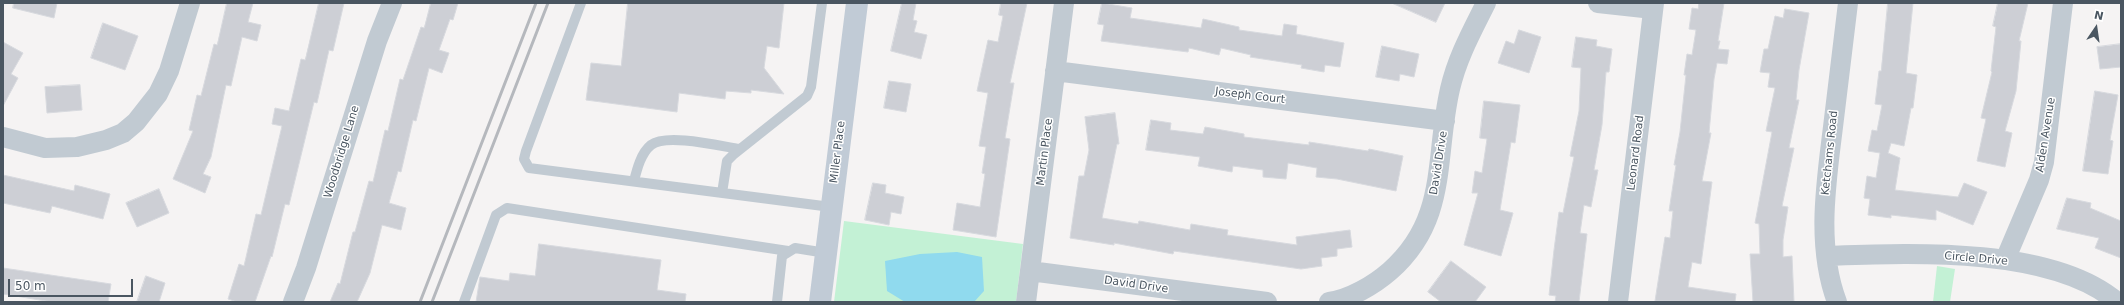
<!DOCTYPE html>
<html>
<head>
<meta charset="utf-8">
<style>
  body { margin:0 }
  #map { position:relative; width:2124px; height:305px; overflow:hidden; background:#f5f3f3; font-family:"DejaVu Sans",sans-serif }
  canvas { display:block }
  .frame { position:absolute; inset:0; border:4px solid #4a5661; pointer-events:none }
  .north { position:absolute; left:2076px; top:8px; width:40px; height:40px; -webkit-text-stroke:3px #fff; paint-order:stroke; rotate:13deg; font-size:11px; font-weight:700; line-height:16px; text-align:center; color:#4a5661 }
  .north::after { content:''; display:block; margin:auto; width:14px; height:18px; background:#4a5661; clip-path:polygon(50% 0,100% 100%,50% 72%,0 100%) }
  .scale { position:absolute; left:8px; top:279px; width:125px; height:18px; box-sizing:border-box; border:2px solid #4a5661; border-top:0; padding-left:5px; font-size:12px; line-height:14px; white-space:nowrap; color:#4a5661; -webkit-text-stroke:3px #fff; paint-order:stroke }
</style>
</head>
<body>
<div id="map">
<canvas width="2124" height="305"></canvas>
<div class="frame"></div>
<div class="north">N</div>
<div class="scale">50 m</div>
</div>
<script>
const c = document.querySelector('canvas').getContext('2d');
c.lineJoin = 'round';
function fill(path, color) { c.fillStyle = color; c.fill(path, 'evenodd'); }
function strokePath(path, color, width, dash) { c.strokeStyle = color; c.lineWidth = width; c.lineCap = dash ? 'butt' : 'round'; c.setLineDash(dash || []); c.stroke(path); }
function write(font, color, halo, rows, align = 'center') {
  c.font = font + ' "DejaVu Sans",sans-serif'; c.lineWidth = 3; c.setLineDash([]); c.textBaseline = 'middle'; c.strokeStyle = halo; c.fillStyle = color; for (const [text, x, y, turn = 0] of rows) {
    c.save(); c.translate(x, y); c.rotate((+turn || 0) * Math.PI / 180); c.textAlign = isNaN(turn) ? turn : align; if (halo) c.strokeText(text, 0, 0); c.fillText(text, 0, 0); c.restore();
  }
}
fill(new Path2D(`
  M844,221l179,23 -7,58h-182z
  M1937,266l18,3 -5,33h-17z`), '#c3f1d5');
fill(new Path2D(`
  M957,252l25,5 2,34 -10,11h-69l-18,-11 -2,-30 35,-7z`), '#90daee');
const building = new Path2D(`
  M14,3h43l-3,15 -41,-10z
  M227,3h26l-5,19 13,3 -4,16 -15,-4 -11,49 -5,-1 -15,72 -8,17 8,3 -6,16 -32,-14 20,-48 -4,-1 8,-35 4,1 13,-52 3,1z
  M319,3h25l-11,48 -4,-1 -12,53 -3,-1 -25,103 -4,-1 -13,53 -1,-1 -16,46h-18l-9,-3 11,-35 5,2 12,-52 5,1 21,-89 -10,-2 3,-16 14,3 12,-52 4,1z
  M431,3h27l-5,17 -3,-1 -11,31 10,3 -7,20 -13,-5 -13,53 -3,-1 -12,52 -3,-1 -9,32 17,5 -5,22 -19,-5 -12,48 -13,29h-27l8,-19 2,1 13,-52h2l14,-51 4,1 12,-52 3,1 12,-52 3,1 18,-53 3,1z
  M628,3h156l-5,45 -12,-2 -3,22 20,26 -33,-4v3l-25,-2 -1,8 -46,-6 -2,19 -91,-12 5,-37 30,3z
  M902,3h14l-3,17 4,1 -3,11 13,3 -6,24 -30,-8z
  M1001,3h26l-17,80h4l-9,55 5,1 -14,98 -43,-7 4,-27 23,4 5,-33 -3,-1 4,-26 -7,-1 9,-53 -11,-2 11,-51 10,2 5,-26 -4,-1z
  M1102,3l30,5 -2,10 71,10 2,-9 36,8v3l43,6 2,-12 13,2 -1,8 48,9 -4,24 -15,-2 -1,7 -23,-4 1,-3 -52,-8 1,-2 -30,-7 -2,7 -30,-7 -1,4 -87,-11 3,-16 -6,-1z
  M1392,3h53l-9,19z
  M1699,3h25l-6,38h2l-2,8 11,1 -2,14 -10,-1 -3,16 -5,54h2l-9,48 10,1 -11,82 -9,-2 -4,25 48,7 -1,8 -80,-1 10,-64 5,1 3,-27h-4l7,-46h-2l6,-33 6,-57h-2l3,-21 5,1 4,-25 -7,-1 3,-21 6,1z
  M1888,3h25l-7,70 11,2 -4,33h-2l-7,38 -13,-3 -3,10 12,5 -5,32 63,7 6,-14 23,9 -14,33 -37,-15v10l-45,-5v3l-23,-3 2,-16 -6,-1 3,-22 9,2 4,-25 -12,-2 4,-21 5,1 5,-26 -7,-1 4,-33h2z
  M1998,3h30l-9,38h2l-5,50 -11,40 7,2 -7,34 -28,-6 9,-42 -5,-1 11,-46 -1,-1 5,-44 -3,-1z
  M1785,9l24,4 -10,57 -3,30h3l-10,48h5l-12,58 6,1 -5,33v17l9,-1 2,46h-41l-3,-48h10l-1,-30 -4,-1 17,-91 -6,-1 9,-43 -7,-1 2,-14 -10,-1 4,-23h4l7,-33 8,2z
  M103,23l35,13 -13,34 -34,-12z
  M1519,30l22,7 -12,36 -31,-10 8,-22 8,3z
  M1576,37l21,3 -1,6 16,3 -3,23h-3l-4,53 -8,45h4l-7,37 -7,-2 -4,28 7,1 -8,68h-24l1,-6 -7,-1 5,-45 5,-38 4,1 11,-56 -4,-1 9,-45 2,-43 -9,-1z
  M3,42l20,11 -12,21 7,4 -15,28z
  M2121,44v23l-21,2 -3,-22z
  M1382,46l37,8 -5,23 -14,-3 -1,7 -23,-4z
  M889,81l22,3 -5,28 -22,-4z
  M80,85l2,25 -35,3 -2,-26z
  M2095,91l23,4 -8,45 3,1 -5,33 -25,-3z
  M1484,101l36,4 -5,38 -4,-1 -11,68 13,3 -12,43 -37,-11 14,-52h-6l3,-22 7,2 5,-34 -7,-1z
  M1115,113l4,31h-2l-15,74 36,6 1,-3 51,9 1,-6 37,6 -1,5 70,10 -1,-8 54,-7 2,17 -15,2v7l-16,2 1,8 -21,3 -127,-18 -1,3 -59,-11v2l-44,-7 9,-62h5l5,-26 -4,-33z
  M1151,120l20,3 -1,7 33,4 2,-7 39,7v3l65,8v-3l59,9 1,-2 34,7 -7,35 -59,-12 -21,-2 1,-9 -29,-5 -2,16 -23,-2v-7l-30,-4 -1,6 -34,-6 2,-9 -54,-7z
  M3,175l71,16 1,-6 35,9 -7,25 -51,-13 -2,7 -47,-10z
  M873,183l13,2 -1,8 19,4 -3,17 -10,-2 -2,13 -24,-5z
  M159,189l10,24 -32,14 -11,-24z
  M2067,198l24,5 -1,5 31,13v37l-26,-10 4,-10 -42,-9z
  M539,244l122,16 -4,30 29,4 -1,8h-209l4,-25 29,4 1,-8 25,3z
  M1451,261l35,26 -11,15h-34l-13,-10z
  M3,268l108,16 -3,18h-56l-49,-8z
  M146,276l19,7 -6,19h-22z`);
fill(building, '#cdcfd5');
strokePath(building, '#d7d9de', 1);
strokePath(new Path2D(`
  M581,3l-55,148 -2,8 5,9 302,39
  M634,181c3,-12 7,-28 17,-36 15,-12 69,1 88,4
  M722,193l5,-32 7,-7 73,-58 4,-9 11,-84
  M464,302l32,-87 11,-7 281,43
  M777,302l5,-46 13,-8 31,5`), '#c1cad2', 10);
strokePath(new Path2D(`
  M1598,3l55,6
  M1055,71l390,50
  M3,137l42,11 32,-1 29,-7 17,-7 13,-11 22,-28 11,-23 21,-68
  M1827,256c82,-3 224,-10 290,46
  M2005,260l34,-80 5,-18 19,-159
  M1030,271l237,31
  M293,302l13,-34 71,-227 15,-38
  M1026,302l38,-299
  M1329,302c21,-3 45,-17 61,-31 59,-52 44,-113 60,-182 7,-31 22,-58 36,-86
  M1618,302l36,-299
  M1837,302c-21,-56 -11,-118 -4,-175 5,-41 10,-83 15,-124`), '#c1cad2', 20);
strokePath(new Path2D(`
  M820,302l37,-299`), '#c1cbd6', 22);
strokePath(new Path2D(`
  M420,302l116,-299
  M432,302l116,-299`), '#b5b8bd', 3);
write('11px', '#4a5661', '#fff', [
  ["Joseph Court",1250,96,7],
  ["Alden Avenue",2046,135,-81],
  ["Woodbridge Lane",342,152,-73],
  ["Miller Place",838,152,-83],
  ["Martin Place",1045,152,-83],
  ["Leonard Road",1636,153,-83],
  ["Ketchams Road",1830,153,-84],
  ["David Drive",1439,163,-81],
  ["Circle Drive",1976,259,5],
  ["David Drive",1136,285,8]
]);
</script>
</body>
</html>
